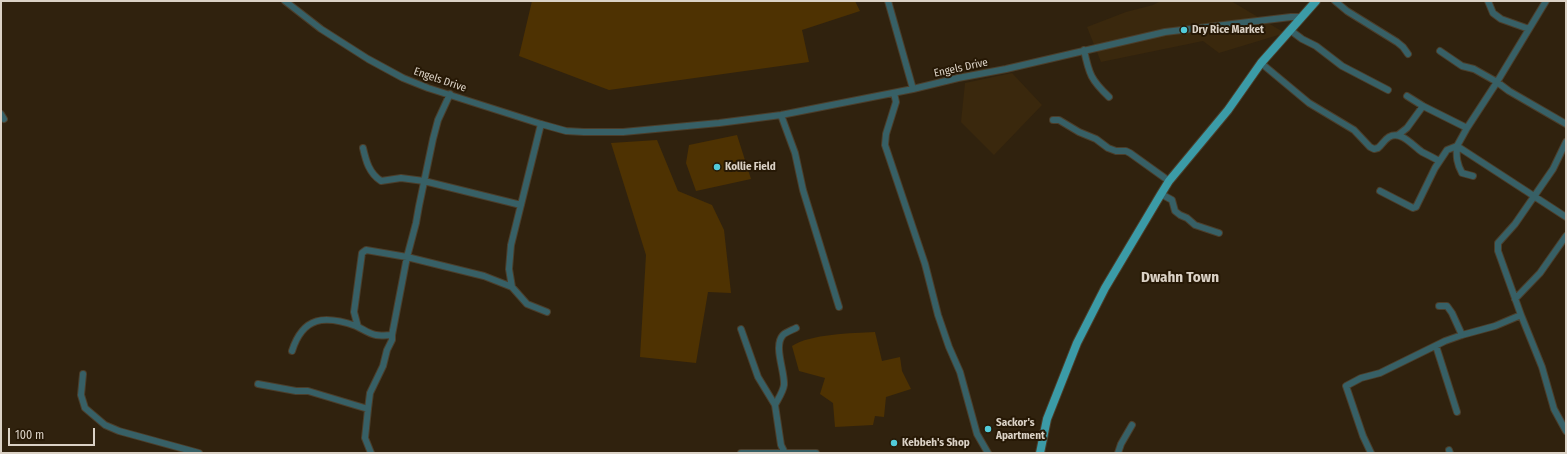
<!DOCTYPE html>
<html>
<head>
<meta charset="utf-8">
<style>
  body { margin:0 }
  #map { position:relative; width:1567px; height:454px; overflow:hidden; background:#30220e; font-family:"Fira Sans Condensed",sans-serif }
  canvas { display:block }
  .frame { position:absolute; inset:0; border:2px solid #dbd2c6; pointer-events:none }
  .scale { position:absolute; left:8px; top:428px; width:87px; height:18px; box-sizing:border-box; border:2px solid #dbd2c6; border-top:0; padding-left:5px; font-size:12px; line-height:14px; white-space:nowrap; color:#dbd2c6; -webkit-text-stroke:3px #261805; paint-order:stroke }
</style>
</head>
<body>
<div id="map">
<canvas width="1567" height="454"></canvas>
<div class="frame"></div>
<div class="scale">100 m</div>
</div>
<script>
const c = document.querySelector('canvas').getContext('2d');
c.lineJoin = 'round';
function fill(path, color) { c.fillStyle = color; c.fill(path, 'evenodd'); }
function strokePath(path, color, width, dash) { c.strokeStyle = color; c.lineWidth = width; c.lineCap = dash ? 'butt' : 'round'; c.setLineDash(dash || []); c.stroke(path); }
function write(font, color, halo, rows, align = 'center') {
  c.font = font + ' "Fira Sans Condensed",sans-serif'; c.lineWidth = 4; c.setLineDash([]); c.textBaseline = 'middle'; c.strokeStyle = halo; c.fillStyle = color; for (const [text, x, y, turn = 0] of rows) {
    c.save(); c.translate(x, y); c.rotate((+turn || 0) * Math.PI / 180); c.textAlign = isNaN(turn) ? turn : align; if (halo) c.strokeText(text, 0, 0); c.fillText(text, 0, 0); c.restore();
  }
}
fill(new Path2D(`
  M1161,1h70l54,32 -66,20 -16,-12 -102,21 -14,-35 39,-15 27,-7z
  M1012,73l30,32 -48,50 -33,-33 4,-39z`), '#3a280d');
fill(new Path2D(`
  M532,1h323l5,10 -58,19 7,32 -200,28 -90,-34z
  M737,135l14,44 -55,12 -10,-28 3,-18z
  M657,140l21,51 34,14 12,25 7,63 -23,-1 -12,71 -56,-6 6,-102 -35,-112z
  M875,332l7,29 18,-4 2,14 9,18 -25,8 -2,20 -9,-1 -2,9 -38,2 -2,-24 -13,-9 5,-16 -26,-7 -7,-25c18,-12 60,-13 83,-14z`), '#4e3202');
const minor = new Path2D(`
  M285,1l36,28 47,30 35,19 25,10 113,36 25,7 18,1h39l96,-9 62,-8 132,-26 45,-11 48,-9 159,-37 126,-15h10
  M888,1l25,88
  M1335,1l12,10 50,31 6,5 5,7
  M1488,1l5,12 8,6 28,10
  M1290,30l12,9 14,7 26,20 46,24
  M1084,50c5,24 7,30 25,47
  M1440,51l22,15 12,3 23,13 12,9 57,33
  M1261,63l48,40 45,27 16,17 4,2 4,-1c4,-3 6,-8 11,-11 12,-7 24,9 33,15 6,3 12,6 17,9
  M894,93l2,9 -10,32 -1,11 40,119 13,51 11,32 11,25 17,62 11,19
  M1407,96l16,10 44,22
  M1,114l3,5
  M781,115l14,38 8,37 36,117
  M1053,120h6l20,12 17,7 12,9 8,3h10l4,2 39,28
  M1398,135l9,-7 16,-22
  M363,148c3,13 6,25 18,33l20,-3 23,3 97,24
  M1473,176l-11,-3c-5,-9 -6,-16 -5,-27l109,71
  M1380,191l33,17 3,-1 19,-39 12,-18 10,-4 10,-18 30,-46 49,-81
  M1161,194l11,6 3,11 5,4 7,3 8,7 24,8
  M512,287l-3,-18 2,-24 30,-121
  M1515,299l25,-26 26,-37
  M1439,306h8l5,7 10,22
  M1521,315l-23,-64v-8l17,-19 38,-55 13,-27
  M358,327l-4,-15 8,-59 4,-3 41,7 77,19 28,11 15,17 20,8
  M741,329l17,48 17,28 6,40 4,8
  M392,335l15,-78 9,-34 3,-17 14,-67 5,-19 12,-26
  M1436,346l21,66
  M83,374l-2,21 4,13 20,17 14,6 80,22
  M258,384l38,7h12l60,18 2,-16 13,-27 4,-16 5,-10v-5c-5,0 -11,1 -16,0 -7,-1 -13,-6 -20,-9 -31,-11 -53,-10 -64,25
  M775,405c3,-6 8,-13 9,-20 1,-14 -11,-39 -1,-50 3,-3 9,-5 13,-7
  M368,409l-3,29 6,15
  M1449,450l1,3
  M741,453h75
  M1118,453l3,-9 11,-19
  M1371,453l-8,-17 -17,-50 15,-8 19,-5 65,-32 17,-6 33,-9 26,-11 21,52 12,42 12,22`);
const major = new Path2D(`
  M1040,453l7,-34 30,-76 28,-55 56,-94 8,-13 59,-71 33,-47 55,-62`);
strokePath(minor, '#4b3e2b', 8);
strokePath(major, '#4b3e2b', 10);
strokePath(minor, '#376066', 6);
strokePath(major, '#3b9ba7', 8);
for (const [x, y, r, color] of [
  [1184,30,4,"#52cbd9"],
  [717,167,4,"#52cbd9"],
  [988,429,4,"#52cbd9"],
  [894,443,4,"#52cbd9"]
]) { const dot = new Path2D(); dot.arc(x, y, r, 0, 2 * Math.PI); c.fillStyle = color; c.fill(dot); strokePath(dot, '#261805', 1.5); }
write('bold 11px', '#dbd2c6', '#261805', [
  ["Dry Rice Market",1192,30],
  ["Kollie Field",725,167],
  ["Sackor's",996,423],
  ["Apartment",996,436],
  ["Kebbeh's Shop",902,443]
], 'left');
write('11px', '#dbd2c6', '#261805', [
  ["Engels Drive",961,68,-12],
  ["Engels Drive",440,80,19]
]);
write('bold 15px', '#dbd2c6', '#261805', [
  ["Dwahn Town",1180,278]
]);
</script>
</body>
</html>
